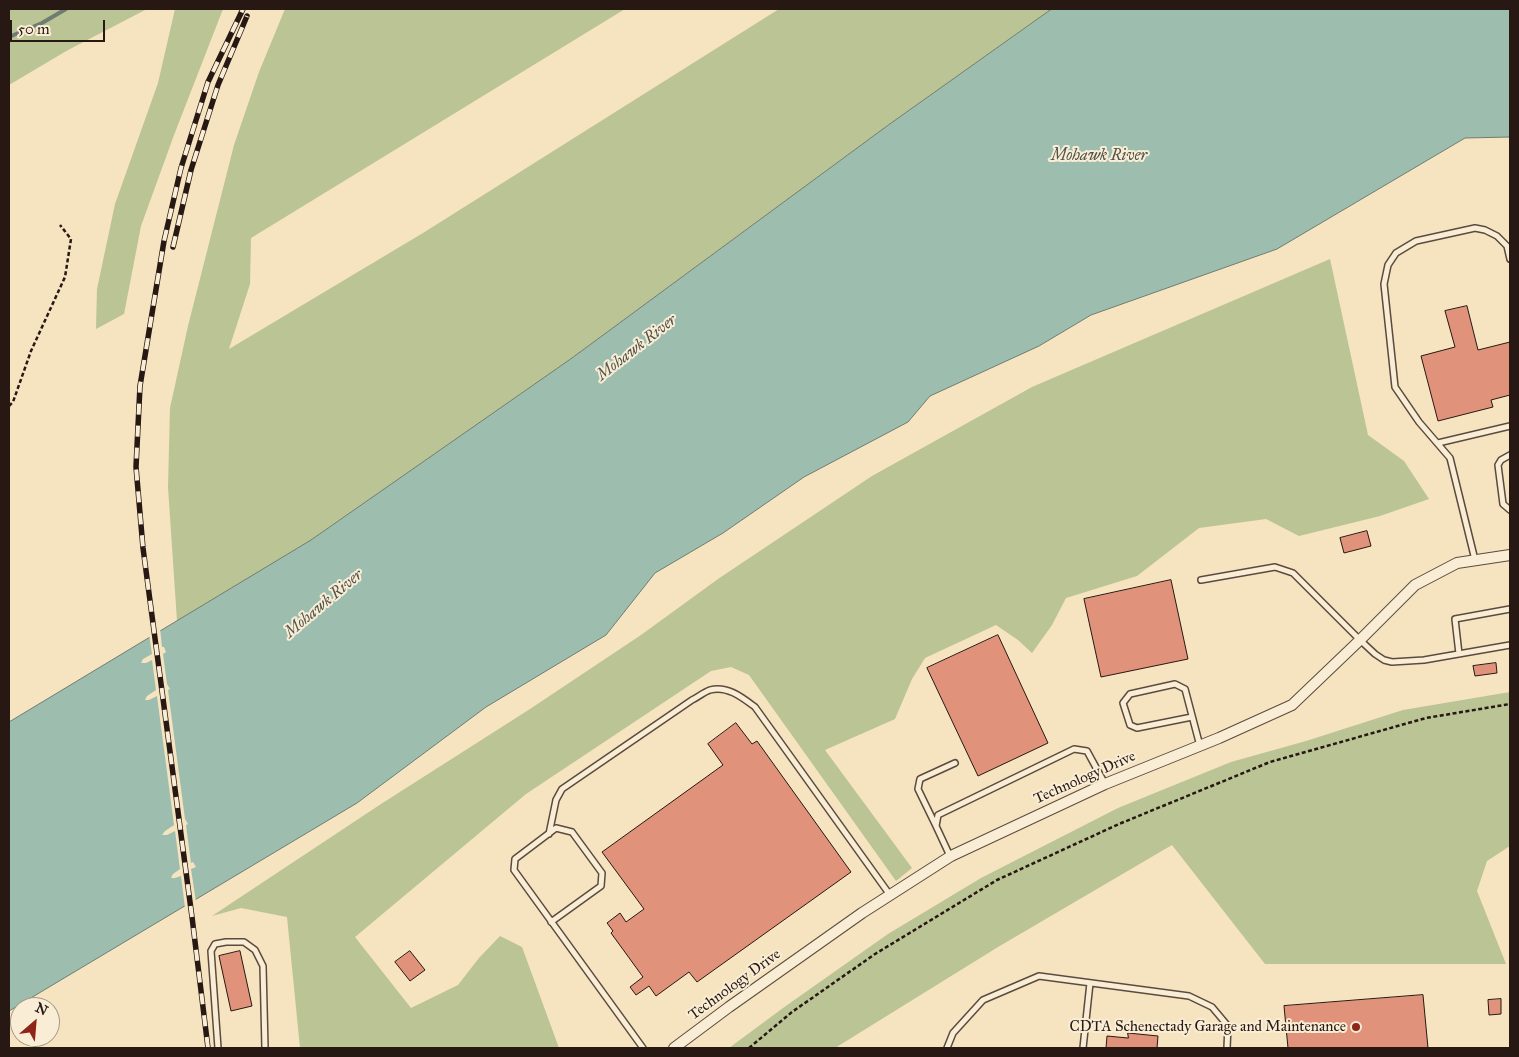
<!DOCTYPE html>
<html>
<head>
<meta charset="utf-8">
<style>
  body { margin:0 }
  #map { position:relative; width:1519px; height:1057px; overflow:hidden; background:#f6e3bf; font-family:"IM FELL Great Primer",serif }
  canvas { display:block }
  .frame { position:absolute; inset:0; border:10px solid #271813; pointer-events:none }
  .north { position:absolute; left:10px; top:997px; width:50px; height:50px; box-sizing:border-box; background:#f9edd5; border:1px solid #a59887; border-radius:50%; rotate:27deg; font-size:14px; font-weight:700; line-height:20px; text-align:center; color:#271813 }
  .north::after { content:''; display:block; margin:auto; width:18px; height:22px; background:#8f2418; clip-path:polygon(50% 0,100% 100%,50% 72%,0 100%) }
  .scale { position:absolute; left:10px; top:20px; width:95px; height:22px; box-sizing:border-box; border:2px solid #271813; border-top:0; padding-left:6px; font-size:15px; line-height:18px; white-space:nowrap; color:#271813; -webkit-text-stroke:4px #f9edd5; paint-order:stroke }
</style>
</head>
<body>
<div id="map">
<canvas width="1519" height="1057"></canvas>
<div class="frame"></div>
<div class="north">N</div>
<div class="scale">50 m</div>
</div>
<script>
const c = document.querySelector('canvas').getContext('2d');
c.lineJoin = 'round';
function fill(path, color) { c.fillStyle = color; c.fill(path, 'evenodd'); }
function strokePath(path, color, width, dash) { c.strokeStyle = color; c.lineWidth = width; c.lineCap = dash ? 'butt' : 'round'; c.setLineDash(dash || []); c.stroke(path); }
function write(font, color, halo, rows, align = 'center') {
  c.font = font + ' "IM FELL Great Primer",serif'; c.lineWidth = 4; c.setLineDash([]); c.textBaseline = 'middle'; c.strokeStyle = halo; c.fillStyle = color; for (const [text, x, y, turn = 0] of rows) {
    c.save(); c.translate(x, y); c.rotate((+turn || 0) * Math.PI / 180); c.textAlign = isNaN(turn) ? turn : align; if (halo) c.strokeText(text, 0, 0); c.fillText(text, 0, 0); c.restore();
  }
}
fill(new Path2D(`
  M9,9h138l-79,41 -59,35z
  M175,9h48l-49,126 -33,91 -17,88 -28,15 1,-40 18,-85 43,-121z
  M285,9h340l-374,229 -1,46 -21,65 194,-116 356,-224h273l-165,117 -315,232 -261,182 -134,81 -9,-134 2,-79 18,-82 46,-181 25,-73z
  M1330,259l38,176 36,26 25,38 -49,17 -81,20 -33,-17 -67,9 -62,48 -71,22 -14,27 -20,28 -14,-13 -22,-15 -71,33 -13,21 -17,40 -70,31 87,118 -16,13 -147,-206 -18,-8 -20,4 -185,123 -171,143 56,71 47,-23 21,-27 21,-22 22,11 37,101h-259l-13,-131 -46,-9 -29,8 169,-112 149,-95 111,-74 77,-56 154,-103 160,-89z
  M1510,692v154l-23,15 -10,30 29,73h-241l-93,-119 -174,102 -163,101h-106l54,-40 105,-74 93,-56 137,-70 113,-46 75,-21 97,-31z`), '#bac494');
const water = new Path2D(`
  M1052,9h458v128l-45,1 -188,111 -186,66 -52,31 -109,50 -22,26 -104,55 -81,56 -68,40 -49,62 -120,72 -129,96 -348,208v-289l302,-182 261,-182 315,-232z`);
fill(water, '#9dbeaf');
strokePath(water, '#6e7c71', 1);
fill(new Path2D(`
  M160,628l2,19h2l2,5 -3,2 4,30 3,5 -2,1 17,129 3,5 -2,1 5,38 2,-1 3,5 -5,2 5,33 -11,6 -4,-32 -6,2h-4l2,-4 7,-5 -5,-38 -8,4h-5l3,-4 9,-6 -17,-129 -8,4h-4l2,-4 9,-6 -4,-30 -6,3h-5l2,-4 9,-5 -3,-20z`), '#f6e3bf');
strokePath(new Path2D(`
  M9,37l33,-14 24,-14`), '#6e7c71', 4);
const building = new Path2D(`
  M1467,306l11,44 32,-8v53l-19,5 2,7 -55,14 -17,-65 34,-9 -10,-36z
  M1367,531l4,15 -27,7 -4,-15z
  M1171,580l17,79 -87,18 -17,-78z
  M998,635l50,108 -70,33 -51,-108z
  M1496,663l1,10 -22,3 -2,-10z
  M736,723l16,21 5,-3 94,131 -154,110 -8,-10 -33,24 -7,-10 -13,9 -6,-8 13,-10 -32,-44 2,-2 -6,-8 13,-10 6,9 18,-13 -42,-57 121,-87 -15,-21z
  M240,951l12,55 -21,5 -12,-55z
  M410,951l15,19 -15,11 -15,-19z
  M1423,995l5,53h-140l-4,-42z
  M1501,999v15l-12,1 -1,-15z
  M1128,1033l30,3 -1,12h-51l1,-12 21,2z`);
fill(building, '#e0927b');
strokePath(building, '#271813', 1);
const service = new Path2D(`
  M1438,443l72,-17
  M1510,455l-9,5 -3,5 5,39 7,6
  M1475,560l-25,-102 -31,-36 -24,-35 -11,-103 4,-19 8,-12 20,-12 59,-13 10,2 12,6 10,10 3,13
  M1201,580l74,-13 18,6 67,67 15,14 9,6 8,2 32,-2 86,-15
  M1459,654l-4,-35 55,-10
  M1192,717l-55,11 -7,-3 -7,-22 7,-9 45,-10 10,5 15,57
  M936,826l-18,-37 2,-10 35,-16
  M549,834l7,-34 6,-11 130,-89c6,-3 12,-8 18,-10 17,-5 33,8 45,17l135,188
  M950,856l-14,-30 2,-11 136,-66 13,2 18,33
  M551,922l50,-36 1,-13 -30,-41 -16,-4 -41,31 -1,11 129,178
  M218,1048l-7,-97 4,-7 11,-2h18l11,8 8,16 2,82
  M947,1048l6,-15 30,-33 56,-24 150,20 23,11 16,19 -1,22
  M1083,1048l7,-65`);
const minor = new Path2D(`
  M674,1048l55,-41 133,-94 89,-57 154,-72 114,-46 73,-33 68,-65 55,-55 42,-22 53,-8`);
strokePath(service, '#5b4b3e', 8);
strokePath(minor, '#5b4b3e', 12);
strokePath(new Path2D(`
  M9,406l4,-4 18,-51 34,-74 6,-38 -11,-14
  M749,1048l43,-36 83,-58 122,-74 122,-56 151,-62 156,-44 84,-14`), '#271813', 2.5, [4, 2.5]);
strokePath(service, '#f9edd5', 5);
strokePath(minor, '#f9edd5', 10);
const rail = new Path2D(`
  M173,247l18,-77 27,-85 29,-69
  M208,1048l-16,-131 -49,-369 -7,-81 4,-81 24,-145 17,-73 27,-86 35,-73`);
strokePath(rail, '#271813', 5.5);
strokePath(rail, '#f9edd5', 4, [11]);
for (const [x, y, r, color] of [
  [1356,1027,5,"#8f2418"]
]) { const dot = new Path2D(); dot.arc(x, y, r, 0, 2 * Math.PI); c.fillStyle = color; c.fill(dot); strokePath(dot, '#f9edd5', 2); }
write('15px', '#271813', '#f9edd5', [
  ["Technology Drive",1085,778,-24],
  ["Technology Drive",735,985,-36]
]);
write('15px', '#271813', '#f9edd5', [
  ["CDTA Schenectady Garage and Maintenance",1346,1027]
], 'right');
write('italic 16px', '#50524a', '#f9edd5', [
  ["Mohawk River",1099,156],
  ["Mohawk River",637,348,-38],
  ["Mohawk River",324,604,-40]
]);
</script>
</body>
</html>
